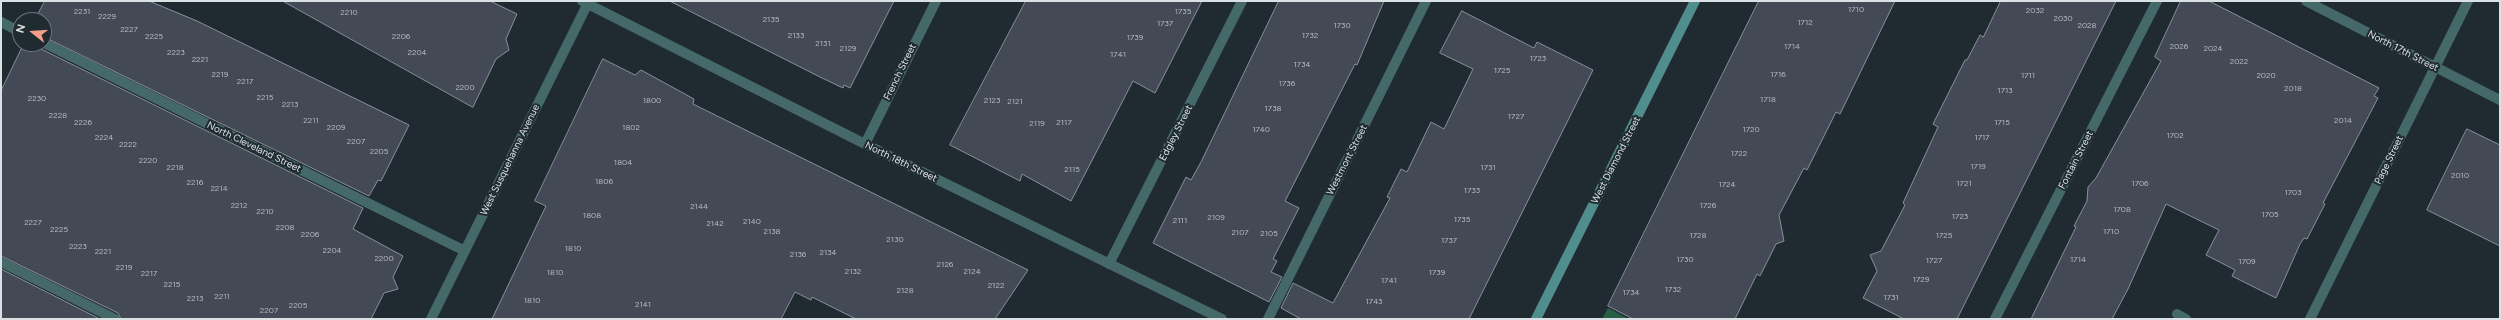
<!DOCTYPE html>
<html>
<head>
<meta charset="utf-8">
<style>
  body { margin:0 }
  #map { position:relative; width:2501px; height:320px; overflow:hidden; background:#1f2b31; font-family:Figtree,sans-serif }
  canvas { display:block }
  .frame { position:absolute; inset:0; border:2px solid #dae1e5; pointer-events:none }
  .north { position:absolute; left:12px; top:12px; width:40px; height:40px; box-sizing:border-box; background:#1f2b31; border:1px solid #6a7479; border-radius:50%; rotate:287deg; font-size:11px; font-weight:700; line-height:16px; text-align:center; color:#dae1e5 }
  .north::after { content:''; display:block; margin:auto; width:14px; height:18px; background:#f49e88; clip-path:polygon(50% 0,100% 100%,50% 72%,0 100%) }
</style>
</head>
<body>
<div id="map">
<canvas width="2501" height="320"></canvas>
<div class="frame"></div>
<div class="north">N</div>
</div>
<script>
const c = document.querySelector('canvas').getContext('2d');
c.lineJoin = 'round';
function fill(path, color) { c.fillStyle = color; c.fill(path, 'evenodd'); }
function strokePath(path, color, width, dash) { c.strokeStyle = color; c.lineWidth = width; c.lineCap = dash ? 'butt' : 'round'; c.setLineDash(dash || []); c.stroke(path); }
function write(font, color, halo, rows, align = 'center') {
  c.font = font + ' Figtree,sans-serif'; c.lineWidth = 4; c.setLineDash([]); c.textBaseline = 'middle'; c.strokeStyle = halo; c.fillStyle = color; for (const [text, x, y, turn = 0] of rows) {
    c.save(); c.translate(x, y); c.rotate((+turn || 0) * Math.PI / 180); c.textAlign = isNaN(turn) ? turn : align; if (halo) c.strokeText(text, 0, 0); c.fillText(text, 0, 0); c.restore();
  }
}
fill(new Path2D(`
  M1608,308l21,11h-27z`), '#275e46');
const building = new Path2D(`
  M45,1h104l48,20 212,104 -28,56 -3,-1 -9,16 -325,-159v-17h-9z
  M283,1h207l27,13 -11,25 3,11 -13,9 -23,48z
  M670,1h224l-44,87 -6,-3 -1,3 -23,-11z
  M1026,1h176l-47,92 -22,-12 -62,120 -49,-27 -2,7 -70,-36z
  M1279,1h105l-27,64 -2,-1 -70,137 14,7 -26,51 4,2 -6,11 11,5 -13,25 -116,-59 33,-66 5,3 10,-18z
  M1759,1h136l-55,113 -4,-2 -29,58 -3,-2 -25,47 5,26 -8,3 -16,32 -3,-2 -22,45h-102l-25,-13z
  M2001,1h115l-159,318h-53l-41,-21 14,-27 -7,-16 11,-4 24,-46 -2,-2 35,-76 -5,-3 32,-64h2l13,-25 3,2z
  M2181,1h28l170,87 -5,8 4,2 -55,105 2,1 -18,35 -3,-1 -4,6 -24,54 -44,-22 3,-6 -29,-15 13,-25 -53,-26 -38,85 -16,30h-81l45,-92 -2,-1 13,-25 1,-14 8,-9 65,-117 -6,-4z
  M1462,11l72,37 3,-6 56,28 -124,249h-168l-20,-11 12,-25 40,20 57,-105 -3,-1 14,-28 6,3 24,-50 13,7 29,-60 -33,-16z
  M24,44h14l3,5 322,159 -10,21 50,27 -10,21 5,12 -14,4 -13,26h-250l-3,-6 -117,-57v-165z
  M603,59l32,16 6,-5 53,29 -1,5 335,166 -33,49h-139l-44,-22 -1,3 -16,-8 -14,27h-289l54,-113 -11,-5z
  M2467,129l33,16v101l-73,-36z
  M1,269l99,50h-99z`);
fill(building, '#444a55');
strokePath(building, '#89909c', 1);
strokePath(new Path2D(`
  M2177,314l9,5`), '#456969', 10);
strokePath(new Path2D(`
  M582,1l283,143 357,175
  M2306,1l194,99
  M1,22l19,10
  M44,43l421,208
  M865,144l71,-143
  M1,262l114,57
  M1109,264l133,-263
  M431,319l158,-318
  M1268,319l158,-318
  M1995,319l162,-318
  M2310,319l158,-318`), '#456969', 10);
strokePath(new Path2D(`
  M1536,319l159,-318`), '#518d8d', 10);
write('8px', '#b4bbc1', null, [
  ["1710",1856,10],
  ["2032",2035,11],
  ["2231",82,12],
  ["1735",1183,12],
  ["2210",349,13],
  ["2229",107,17],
  ["2030",2063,19],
  ["2135",771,20],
  ["1712",1805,23],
  ["1737",1165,24],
  ["1730",1342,26],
  ["2028",2087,26],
  ["2227",129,30],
  ["2133",796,36],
  ["1732",1310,36],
  ["2225",154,37],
  ["2206",401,37],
  ["1739",1135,38],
  ["2131",823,44],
  ["1714",1792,47],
  ["2026",2179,47],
  ["2129",848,49],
  ["2024",2213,49],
  ["2223",176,53],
  ["2204",417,53],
  ["1741",1118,55],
  ["1723",1538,59],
  ["2221",200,60],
  ["2022",2239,62],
  ["1734",1302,65],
  ["1725",1502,71],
  ["2219",220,75],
  ["1716",1778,75],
  ["1711",2028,76],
  ["2020",2266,76],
  ["2217",245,82],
  ["1736",1287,84],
  ["2200",465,88],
  ["2018",2293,89],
  ["1713",2005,91],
  ["2215",265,98],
  ["2230",37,99],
  ["1718",1768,100],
  ["1800",652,101],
  ["2123",992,101],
  ["2121",1015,102],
  ["2213",290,105],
  ["1738",1273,109],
  ["2228",58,116],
  ["1727",1516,117],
  ["2211",311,121],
  ["2014",2343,121],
  ["2226",83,123],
  ["2117",1064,123],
  ["1715",2002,123],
  ["2119",1037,124],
  ["2209",336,128],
  ["1802",631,128],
  ["1740",1261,130],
  ["1720",1751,130],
  ["1702",2175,136],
  ["2224",104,138],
  ["1717",1982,138],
  ["2207",356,142],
  ["2222",128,145],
  ["2205",379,152],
  ["1722",1739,154],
  ["2220",148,161],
  ["1804",623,163],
  ["1719",1978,167],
  ["2218",175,168],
  ["1731",1488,168],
  ["2115",1072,170],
  ["2010",2460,176],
  ["1806",604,182],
  ["2216",195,183],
  ["1721",1964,184],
  ["1706",2140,184],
  ["1724",1727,185],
  ["2214",219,189],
  ["1733",1472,191],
  ["1703",2293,193],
  ["2212",239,206],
  ["1726",1708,206],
  ["2144",699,207],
  ["1708",2122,210],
  ["2210",265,212],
  ["1705",2270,215],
  ["1808",592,216],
  ["1723",1960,217],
  ["2109",1216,218],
  ["1735",1462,220],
  ["2111",1180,221],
  ["2140",752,222],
  ["2227",33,223],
  ["2142",715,224],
  ["2208",285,228],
  ["2225",59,230],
  ["2138",772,232],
  ["1710",2111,232],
  ["2107",1240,233],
  ["2105",1269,234],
  ["2206",310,235],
  ["1728",1698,236],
  ["1725",1944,236],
  ["2130",895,240],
  ["1737",1449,241],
  ["2223",78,247],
  ["1810",573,249],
  ["2204",332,251],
  ["2221",103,252],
  ["2134",828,253],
  ["2136",798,255],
  ["2200",384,259],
  ["1730",1685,260],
  ["1714",2078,260],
  ["1727",1934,261],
  ["1709",2247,262],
  ["2126",945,265],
  ["2219",124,268],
  ["2132",853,272],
  ["2124",972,272],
  ["1810",555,273],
  ["1739",1437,273],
  ["2217",149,274],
  ["1729",1921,280],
  ["1741",1389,281],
  ["2215",172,285],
  ["2122",996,286],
  ["1732",1673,290],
  ["2128",905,291],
  ["1734",1631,293],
  ["2211",222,297],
  ["1731",1891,298],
  ["2213",195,299],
  ["1810",532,301],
  ["1743",1374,302],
  ["2141",643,305],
  ["2205",298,306],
  ["2207",269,311]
]);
write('10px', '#dae1e5', '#1f2b31', [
  ["North 17th Street",2403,51,27],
  ["French Street",900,72,-64],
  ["Edgley Street",1176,133,-63],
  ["North Cleveland Street",254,147,26],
  ["West Susquehanna Avenue",510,160,-64],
  ["Westmont Street",1347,160,-63],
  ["West Diamond Street",1616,160,-63],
  ["Fontain Street",2076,160,-63],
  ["Page Street",2389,160,-64],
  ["North 18th Street",901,162,26]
]);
</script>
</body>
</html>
